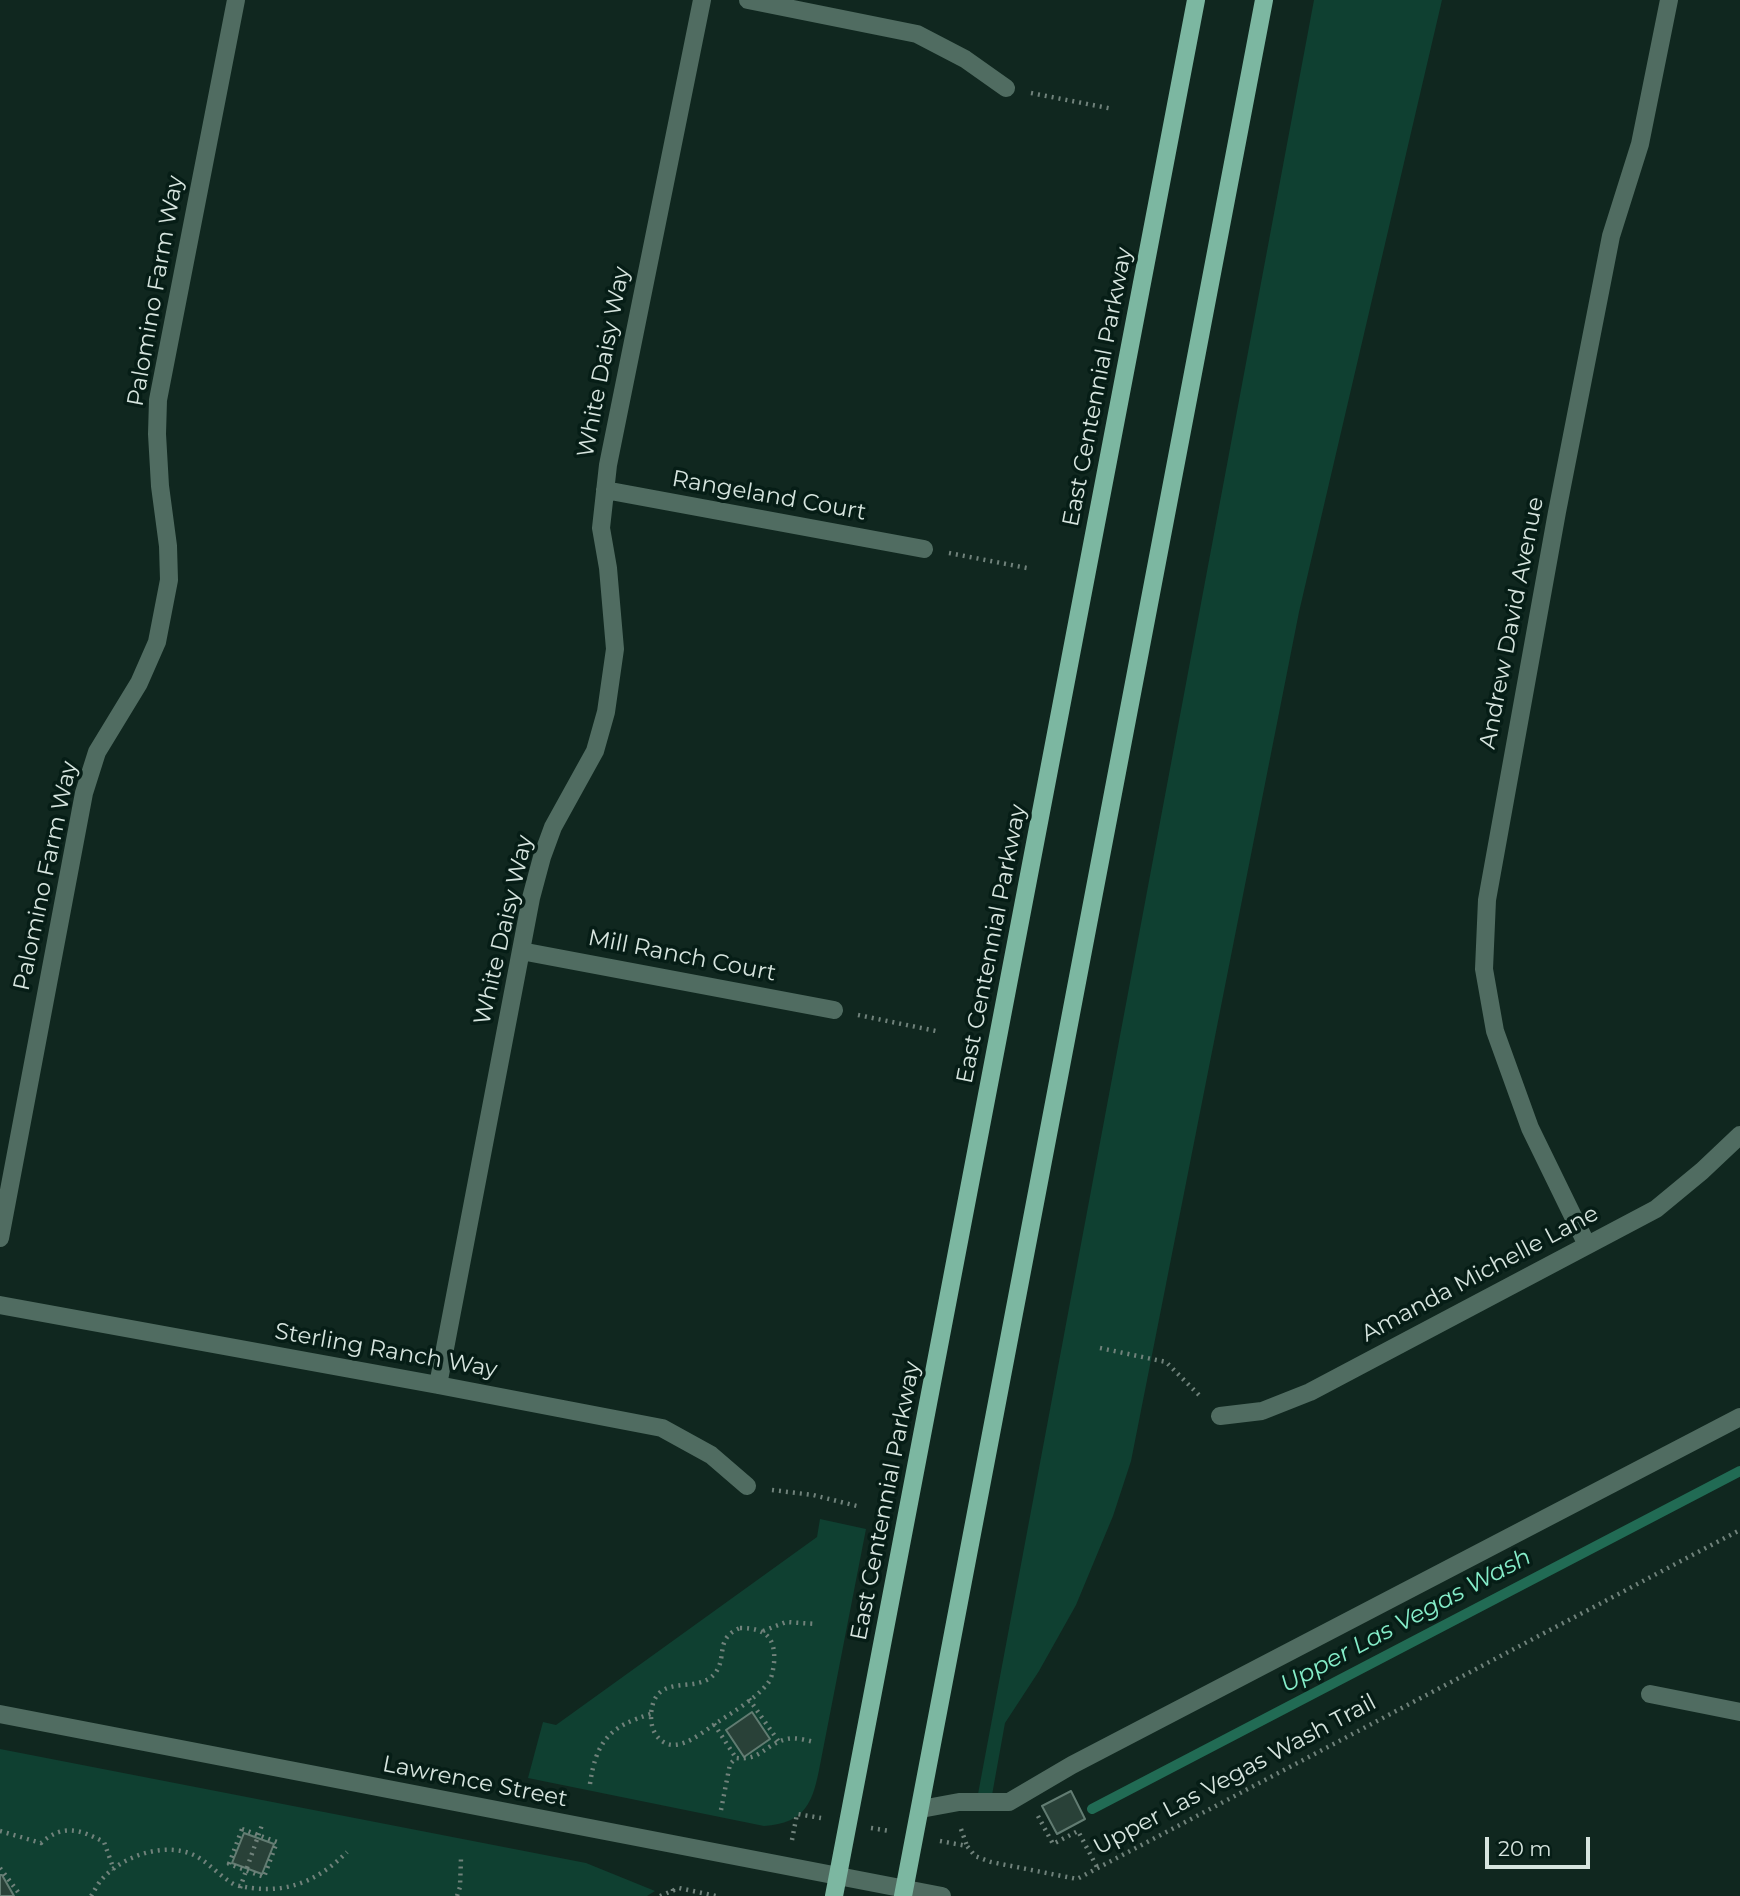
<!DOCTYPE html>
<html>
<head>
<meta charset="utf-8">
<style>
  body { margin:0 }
  #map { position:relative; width:1740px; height:1896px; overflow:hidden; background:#10271f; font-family:Montserrat,sans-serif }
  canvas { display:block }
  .scale { position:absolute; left:1485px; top:1837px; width:105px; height:32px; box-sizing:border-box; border:4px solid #d7e5df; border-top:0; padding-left:9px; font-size:21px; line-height:24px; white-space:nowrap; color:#d7e5df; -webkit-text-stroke:5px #061d16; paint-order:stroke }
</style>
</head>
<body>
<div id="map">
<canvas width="1740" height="1896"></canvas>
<div class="scale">20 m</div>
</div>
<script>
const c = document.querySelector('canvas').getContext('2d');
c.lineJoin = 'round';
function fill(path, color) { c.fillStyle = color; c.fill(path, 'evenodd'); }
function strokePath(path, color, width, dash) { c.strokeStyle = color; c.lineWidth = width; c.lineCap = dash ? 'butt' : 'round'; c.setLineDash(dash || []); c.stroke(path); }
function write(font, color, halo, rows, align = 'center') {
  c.font = font + ' Montserrat,sans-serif'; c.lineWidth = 7; c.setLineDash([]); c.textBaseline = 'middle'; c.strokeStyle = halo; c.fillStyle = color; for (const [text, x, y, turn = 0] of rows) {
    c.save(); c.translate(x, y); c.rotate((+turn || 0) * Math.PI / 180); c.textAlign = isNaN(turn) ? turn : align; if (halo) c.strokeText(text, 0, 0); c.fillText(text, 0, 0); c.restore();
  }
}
fill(new Path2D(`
  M1314,0h128l-143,612 -168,849 -18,55 -37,89 -37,66 -34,52 -13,72 -14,-1z
  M820,1519l46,10 -46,236c-7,37 -14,58 -56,61l-236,-48 15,-56 13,3 261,-188z
  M0,1749l586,114 69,28 -8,5h-647z`), '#0f4031');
strokePath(new Path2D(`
  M1092,1809l648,-338`), '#216b54', 10);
const building = new Path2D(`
  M752,1712l18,27 -26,18 -18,-27z
  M1071,1791l14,28 -28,15 -15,-28z
  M244,1833l30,11 -12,30 -30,-11z
  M0,1875h2l12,21h-14z`);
fill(building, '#294138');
strokePath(building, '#627c72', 2);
strokePath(new Path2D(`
  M1031,93l82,16
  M949,553l78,15
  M858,1015l78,16
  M1100,1348l66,14 36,36
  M772,1490l41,5 44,11
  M740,1628c25,0 36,9 34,35 -1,7 -2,15 -6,20 -12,16 -40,32 -56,43 -16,11 -40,31 -56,9 -4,-6 -5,-13 -5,-20 3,-46 47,-18 65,-43 11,-16 -1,-34 24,-44z
  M763,1631l23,-9 30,2
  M749,1699l30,43
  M714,1724l22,34
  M590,1784c6,-43 20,-58 61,-70
  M721,1810l9,-46 6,-6c25,3 29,-14 51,-19 8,-2 19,1 27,3
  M1038,1816l15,28 25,-13 19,36
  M871,1828l19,3
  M242,1829l35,13 -13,35 -35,-13z
  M961,1829l6,17
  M0,1831l41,12c22,-20 40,-13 63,-1l10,28
  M792,1840l5,-26 24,4
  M940,1841l27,5 8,10 16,6 86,17 663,-349
  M0,1868l21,28
  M240,1888l23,-66
  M673,1889v7
  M91,1896c4,-6 7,-13 12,-18 21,-23 64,-37 93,-22 14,8 25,21 39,29 46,11 80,-1 112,-33
  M457,1896l3,-9 1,-29
  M660,1896l19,-8 37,8`), '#70827b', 4.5, [2, 5]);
strokePath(new Path2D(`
  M748,0l169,34 48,25 41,29
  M605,490l319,59
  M521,951l313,59
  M0,1238l84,-445 13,-41 42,-69 18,-41 12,-62 -1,-34 -8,-60 -3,-52 1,-34 78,-400
  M1587,1245l-57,-117 -35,-97 -11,-62 3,-69 70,-388 54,-276 29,-92 29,-144
  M0,1305l438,80 224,43 49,27 36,31
  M438,1385l93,-487 11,-41 11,-30 42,-76 11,-39 9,-63 -7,-81 -7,-40 7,-63 94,-465
  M1220,1416l42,-5 48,-19 346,-183 46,-38 38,-36
  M1650,1694l90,18
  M0,1714l942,182
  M921,1809l38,-7h50l63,-37 668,-348`), '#506c61', 18);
strokePath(new Path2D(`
  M834,1896l362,-1896
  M903,1896l361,-1896`), '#7cb7a1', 18);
write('23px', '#d7e5df', '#061d16', [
  ["Palomino Farm Way",156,291,-80],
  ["White Daisy Way",604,362,-79],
  ["East Centennial Parkway",1098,387,-79],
  ["Rangeland Court",769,496,10],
  ["Andrew David Avenue",1512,623,-79],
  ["Palomino Farm Way",46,876,-78],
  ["White Daisy Way",504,930,-77],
  ["East Centennial Parkway",992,944,-79],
  ["Mill Ranch Court",682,956,11],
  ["Amanda Michelle Lane",1480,1274,-28],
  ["Sterling Ranch Way",386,1351,10],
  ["East Centennial Parkway",886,1501,-79],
  ["Upper Las Vegas Wash Trail",1235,1775,-28],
  ["Lawrence Street",475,1782,11]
]);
write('italic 24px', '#85edc9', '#061d16', [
  ["Upper Las Vegas Wash",1406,1621,-28]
]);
</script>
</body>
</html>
